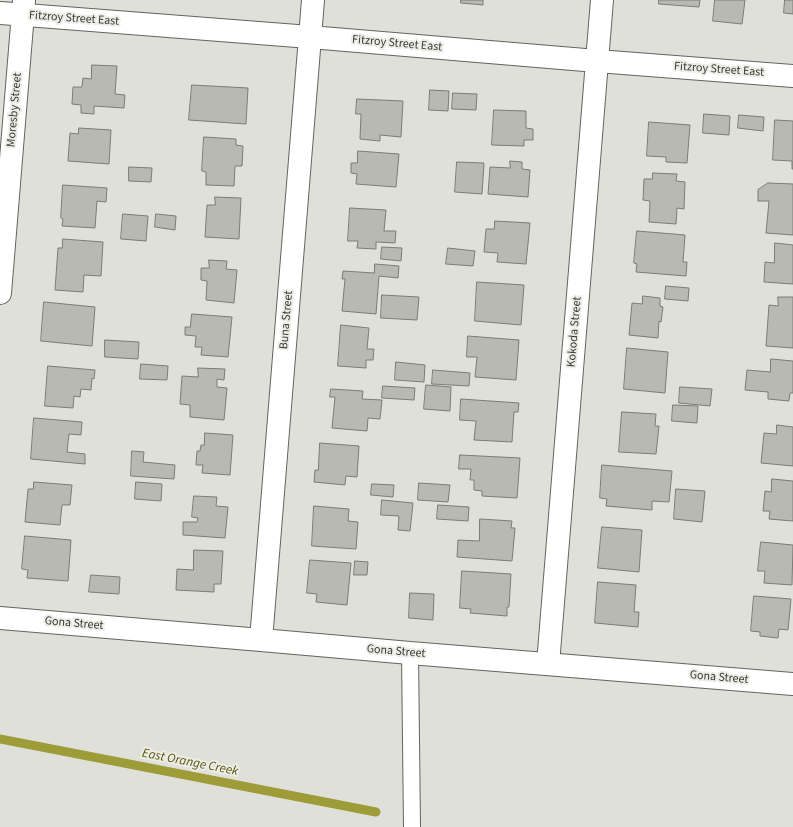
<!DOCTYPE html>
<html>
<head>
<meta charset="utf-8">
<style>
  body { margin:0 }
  canvas { display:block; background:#e0e0da }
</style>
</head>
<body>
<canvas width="793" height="827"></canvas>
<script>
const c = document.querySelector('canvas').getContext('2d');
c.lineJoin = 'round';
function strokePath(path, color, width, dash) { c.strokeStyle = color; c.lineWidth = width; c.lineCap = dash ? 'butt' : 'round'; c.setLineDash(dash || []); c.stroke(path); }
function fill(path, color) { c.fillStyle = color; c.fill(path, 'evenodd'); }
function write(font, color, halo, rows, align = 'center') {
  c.font = font + ' "Source Sans 3",sans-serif'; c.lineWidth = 4; c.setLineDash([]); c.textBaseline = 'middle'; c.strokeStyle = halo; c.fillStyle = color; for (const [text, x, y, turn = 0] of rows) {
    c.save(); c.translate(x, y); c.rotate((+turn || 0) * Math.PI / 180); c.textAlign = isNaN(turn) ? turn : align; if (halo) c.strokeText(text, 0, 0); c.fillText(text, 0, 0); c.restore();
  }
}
strokePath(new Path2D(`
  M0,739l376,73`), '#9e9c38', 9);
const building = new Path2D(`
  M461,0h22v5l-22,-2z
  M659,0h41l-1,7 -40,-3z
  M715,0h30l-3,24 -29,-3z
  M785,0h8v14l-9,-1z
  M92,65l25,1 -2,28 10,1 -1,13 -30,-2v8l-13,-1v-8l-9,-1 1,-17h9l1,-9 8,1z
  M192,85l56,3 -2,36 -57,-4z
  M430,90l19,1 -1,20 -19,-1z
  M453,93l24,1 -1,16 -24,-1z
  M357,99l46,2 -2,36 -21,-2v6l-20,-2 1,-25h-5z
  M494,110l32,1v17l7,1v11h-9v6l-32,-1z
  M704,114l26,2 -1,19 -26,-2z
  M739,115l25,2 -1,14 -25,-3z
  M775,120l18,1v48h-1v-8l-19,-1z
  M649,122l41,3 -3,38 -21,-1v-5l-19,-1z
  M79,128l32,2 -2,34 -41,-3 2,-28 8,1z
  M204,137l32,2v6l7,1 -1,20h-7l-1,20 -28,-1v-13l-4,-1z
  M358,151l41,3 -3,33 -40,-3 1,-10 -6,-1v-10h6z
  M510,161l12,1v7l8,1 -2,27 -40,-3 2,-27 20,1z
  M457,162l27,1 -2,31 -27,-2z
  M129,167l23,1 -1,14 -22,-1z
  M653,173l24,1 -1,7 9,1 -1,27 -7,-1 -1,16 -27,-2 1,-21 -7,-1 1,-21h8z
  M768,183l25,1v51l-27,-2 3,-32h-11v-11z
  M63,185l44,3 -1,14 -9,-1 -2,27 -33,-2 1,-7 -2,-1z
  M215,197l26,1 -2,41 -34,-2 2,-32h8z
  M350,208l36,2 -2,21h12l-1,12 -19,-1v7l-19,-1 1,-7h-10z
  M123,214l25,2 -2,25 -25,-2z
  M156,214l20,2 -1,14 -20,-3z
  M495,221l35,2 -4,41 -29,-2 1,-9 -14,-1 2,-23h8z
  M637,231l48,4 -2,27h4l-1,14 -50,-4 1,-8 -3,-1z
  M63,239l40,3 -2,34 -17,-1 -1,17 -28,-2 3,-42h4z
  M775,243l18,2v39l-29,-2 1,-20 9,1z
  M382,247l20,1 -1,13 -20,-2z
  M448,248l27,3 -2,15 -27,-2z
  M209,260l18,1 -1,8 11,1 -3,33 -28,-3 1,-19 -6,-1v-12h8z
  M375,264l24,2 -1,12 -19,-2 -3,38 -34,-3 3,-32h-3l1,-8 31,2z
  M477,282l47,3 -3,40 -46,-4z
  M666,286l23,2 -1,13 -23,-2z
  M382,295l37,2 -2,23 -36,-2z
  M643,296l17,2v8l3,1 -2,15 -2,-1 -1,17 -29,-3 3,-32 10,1z
  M778,297h15v51l-27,-2 3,-41 9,1z
  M44,302l51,5 -3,39 -51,-5z
  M192,314l40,3 -4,40 -27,-2 1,-8h-7l1,-11 -11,-1v-8h5z
  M341,325l28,3 -2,21h7l-1,11h-7v8l-28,-2z
  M468,336l51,4 -3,40 -41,-3 2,-20h-10z
  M105,340l34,2 -1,17 -33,-2z
  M627,348l41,4 -3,41 -41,-4z
  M771,359l22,2v32h-3l-1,8 -21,-2v-7l-23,-2 2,-20 23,2z
  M396,362l29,3 -1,17 -29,-2z
  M141,364l27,2 -1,14 -27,-1z
  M48,366l47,4 -1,9 -2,-1 -1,12 -10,-1 -1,8 -6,-1 -1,12 -28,-2z
  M198,368l27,1 -1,11 -7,-1v8l10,1 -3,32 -34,-3v-12l-10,-1 2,-28 16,1z
  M433,370l37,3 -1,13 -37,-2z
  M426,385l25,2 -1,24 -26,-2z
  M383,386l32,2 -1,12 -32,-2z
  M680,387l32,2 -2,17 -31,-3z
  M331,389l32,2 -1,8 20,1 -2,19 -12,-1 -1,13 -35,-3 3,-31h-5z
  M461,399l58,4 -1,9h-4l-2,30 -38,-2 2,-19 -16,-1z
  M673,405l25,1 -1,17 -25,-2z
  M622,412l34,2 -1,12h4l-3,28 -37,-2z
  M34,418l48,4 -1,13 -12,-1 -2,18 18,2v10l-54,-5z
  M777,425l16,2v39l-32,-3 3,-30 12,1z
  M205,433l28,2 -3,40 -28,-2 1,-8h-7l1,-14h3l1,-6h3z
  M320,443l39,3 -2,31 -11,-1 -1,9 -31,-3 1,-12h3z
  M132,451l12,1 -1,10 32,3 -1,14 -43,-3z
  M460,455l60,3 -3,40 -35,-2v-5l-8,-1v-10h-4l1,-11h-12z
  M602,465l70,6 -3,31 -17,-1v9l-46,-4 1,-7 -7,-1z
  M772,479l21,2v40l-24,-2 1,-8h-7l2,-20 6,1z
  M34,482l38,3 -2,20h-8l-2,20 -35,-3 3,-33h5z
  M136,482l26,2 -1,17 -26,-2z
  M419,483l31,2 -2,17 -30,-2z
  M372,484l22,1 -1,12 -22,-2z
  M676,489l29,2 -3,31 -28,-3z
  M194,496l23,1 -1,9 12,1 -3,31 -42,-3v-13h14l1,-4 -6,-1z
  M382,500l31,3 -3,28 -12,-1 1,-14 -18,-1z
  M438,505l31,2 -1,14 -31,-2z
  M314,506l35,3 -1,12 10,1 -2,27 -44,-3z
  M480,519l32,2 -1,7h4l-3,33 -55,-4 1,-17 21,1z
  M602,527l40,3 -3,42 -41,-4z
  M25,536l46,4 -3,41 -41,-3 1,-8 -6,-1z
  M761,542l32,3 -1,40 -28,-2 1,-12h-7z
  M194,550l29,1 -2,33h-7v8l-38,-2 1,-21 16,1z
  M310,560l41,3 -4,42 -31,-3 1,-8 -10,-1z
  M355,561l13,1 -1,13h-13z
  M462,571l49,3 -2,33h-2v9l-37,-3 1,-4 -11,-1z
  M91,575l29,2 -1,17 -30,-2z
  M598,582l38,3 -2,27h5l-1,15 -43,-4z
  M410,593l24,1 -1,26 -24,-2z
  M754,596l37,3 -3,31 -9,-1 -1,9 -18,-2v-4l-9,-1z`);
fill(building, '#b9b9b3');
strokePath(building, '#7c7c77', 1);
const lane = new Path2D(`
  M410,653l2,174`);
const street = new Path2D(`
  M0,13l310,24 287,24 196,15
  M0,293l24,-292
  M0,618l261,22 149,13 383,31
  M261,640l52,-640
  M548,664l54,-664`);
strokePath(lane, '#63645e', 18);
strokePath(street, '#63645e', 24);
strokePath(lane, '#fff', 16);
strokePath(street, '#fff', 22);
write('12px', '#3b3b38', '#edede7', [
  ["Fitzroy Street East",74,19,4],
  ["Fitzroy Street East",397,44,5],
  ["Fitzroy Street East",719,70,4],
  ["Moresby Street",15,110,-85],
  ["Buna Street",287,320,-85],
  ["Kokoda Street",575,332,-85],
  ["Gona Street",74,624,5],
  ["Gona Street",396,652,5],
  ["Gona Street",719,678,5]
]);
write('italic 13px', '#575509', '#edede7', [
  ["East Orange Creek",190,763,11]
]);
</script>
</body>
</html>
